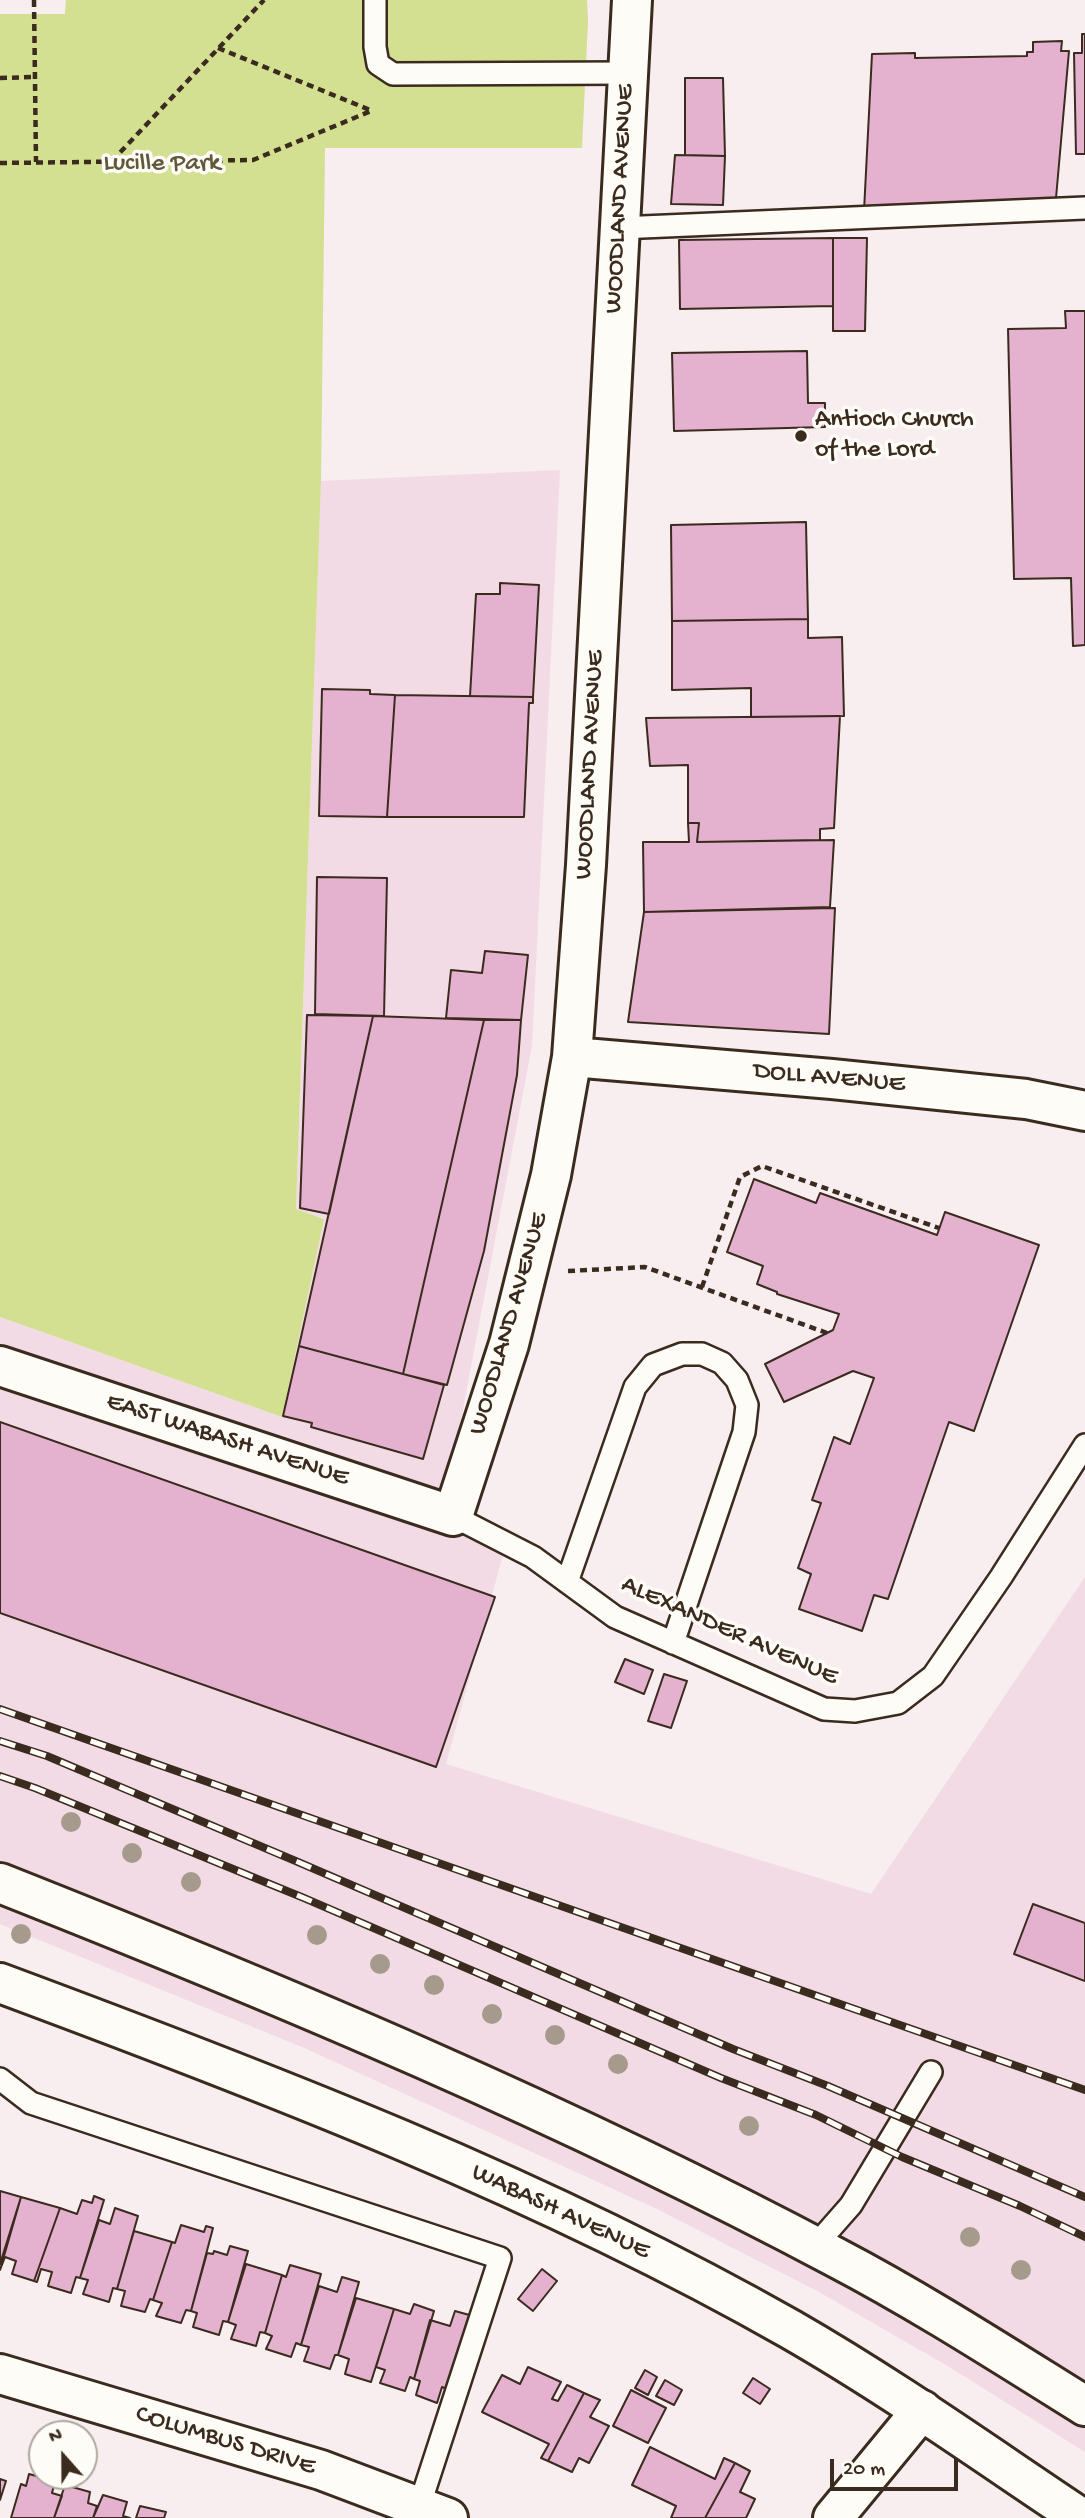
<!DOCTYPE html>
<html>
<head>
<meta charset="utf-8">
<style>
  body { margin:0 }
  #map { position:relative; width:1085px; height:2518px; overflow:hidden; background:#f8edef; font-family:"Gochi Hand",sans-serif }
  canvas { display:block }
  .north { position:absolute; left:28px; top:2420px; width:70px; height:70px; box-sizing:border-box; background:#fdfcf7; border:2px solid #afa8a0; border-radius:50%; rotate:339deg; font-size:19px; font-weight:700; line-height:28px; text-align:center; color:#3b2a1e }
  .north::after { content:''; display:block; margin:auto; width:24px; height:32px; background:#3b2a1e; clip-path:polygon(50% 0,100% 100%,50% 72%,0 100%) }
  .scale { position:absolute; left:830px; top:2459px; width:128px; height:32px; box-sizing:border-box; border:4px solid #3b2a1e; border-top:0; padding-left:9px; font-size:21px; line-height:24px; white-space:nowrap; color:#3b2a1e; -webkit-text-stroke:5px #fdfcf7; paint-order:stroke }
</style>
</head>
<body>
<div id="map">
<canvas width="1085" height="2518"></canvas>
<div class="north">N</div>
<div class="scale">20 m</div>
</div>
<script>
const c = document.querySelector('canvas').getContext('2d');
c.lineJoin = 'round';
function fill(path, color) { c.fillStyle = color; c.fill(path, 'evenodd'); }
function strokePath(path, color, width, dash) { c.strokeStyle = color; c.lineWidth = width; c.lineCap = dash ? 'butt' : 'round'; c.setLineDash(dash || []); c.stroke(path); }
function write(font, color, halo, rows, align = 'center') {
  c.font = font + ' "Gochi Hand",sans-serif'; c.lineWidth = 7; c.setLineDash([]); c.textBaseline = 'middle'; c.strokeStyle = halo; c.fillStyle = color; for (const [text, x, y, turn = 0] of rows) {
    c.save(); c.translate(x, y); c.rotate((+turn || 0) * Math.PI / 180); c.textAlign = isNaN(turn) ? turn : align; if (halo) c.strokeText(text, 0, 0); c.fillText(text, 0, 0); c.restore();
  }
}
fill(new Path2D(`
  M560,470l-28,576 -90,473 65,21 -61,224 425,130 214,-317v875l-139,-87 -127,-73 -162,-83 -355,-162 -302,-123v-607l282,100 42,-199 -28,-8 25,-729z`), '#f2dbe5');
fill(new Path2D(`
  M66,0h521l1,21 -6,127h-257l-4,333 -25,728 28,10 -42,198 -282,-100v-1303h65z`), '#d3df91');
const building = new Path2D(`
  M1082,34h3v120h-9l-2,-101h8z
  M1062,41l-1,10h8l-13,147 -9,1v3l-183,9 8,-157 43,-1v5l112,-2v-4h6v-10z
  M685,78h38l2,78 -40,-1z
  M675,155l50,1 -2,49 -52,-1z
  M833,238v68l-153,3 -1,-69z
  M833,238h34l-2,93h-32z
  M1065,311h20v334l-12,1 -2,-68 -57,1 -6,-250 58,-1z
  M807,351l1,52h17v24l-151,4 -2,-78z
  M806,522l2,97 -136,2 -1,-96z
  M500,583l39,2 -6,112 -63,-1 6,-102h24z
  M808,619v19l34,-1 2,79 -93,1v-29l-79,2v-69z
  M322,689l48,1v4l25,1 -8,122 -68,-1z
  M395,695l138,2v6h-4l-5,114h-137z
  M840,716l-6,112 -14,1v11l-123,2 2,-19h-11v-58l-38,1 -4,-48z
  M688,823h11l-2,19 137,-2 -4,67 -186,5 -1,-70h46z
  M317,877l70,1 -3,138 -69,-2z
  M835,908l-6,126 -201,-12 16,-110z
  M485,951l43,4 -7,65 -75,-2 5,-48 31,3z
  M307,1015l66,1 -44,198 -29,-6z
  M373,1016l111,4 -81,354 -104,-28z
  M484,1020h37l-4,55 -33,176 -37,134 -44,-11z
  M754,1179l62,24 4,-10 117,42 8,-23 94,33 -65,186 -25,-9 -61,177 -14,-4 -12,36 -63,-22 12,-35 -13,-6 23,-65 -9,-3 22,-63 16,7 24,-66 -21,-7 -69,31 -19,-38 68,-34 6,-16 -62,-20v-2l-20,-8 6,-18 -36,-14z
  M299,1346l145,39 -21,74 -112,-32 1,-4 -29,-7z
  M0,1422l495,175 -59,170 -436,-154z
  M625,1659l28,11 -9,24 -29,-12z
  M664,1674l23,7 -16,47 -23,-7z
  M1033,1904l52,19v58l-71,-27z
  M0,2191l21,6 -21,67z
  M94,2196l10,4 -24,78 -4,-1 -5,16 -23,-7 4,-14 -11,-3 -4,13 -3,-1 26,-73 17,6 5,-14 10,3z
  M21,2197l39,11 -26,73 -22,-7 4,-13 -11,-4 -5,13z
  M115,2208l23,8 -21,73 -4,-1 -4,14 -26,-8 5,-14 -8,-2 19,-58 11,4z
  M181,2225l23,7 2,-6 7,2 -22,83 -5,-1 -5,13 -25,-7 6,-13 -9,-3 19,-58 3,1z
  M134,2231l38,11 -19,58 -3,-1 -5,13 -24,-6 4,-15 -8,-2z
  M230,2246l18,5 -20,71 -5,-1 -4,14 -26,-8 4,-14 -6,-2 16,-58 6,1 1,-3 13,4z
  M246,2264l36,11 -17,58 -5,-1 -4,14 -25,-7 5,-14 -8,-3z
  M290,2265l31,9 -20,71 -5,-2 -5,14 -25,-8 6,-13 -7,-3 17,-58 4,2z
  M542,2269l15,12 -24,30 -15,-12z
  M342,2277l17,5 -21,73h-3l-5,14 -26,-8 5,-14 -8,-2 18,-59 18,6z
  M356,2298l38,11 -23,73 -26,-8 4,-15 -11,-4z
  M414,2304l20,7 -20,68 -4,-2 -5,14 -25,-8 5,-13 -9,-3 18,-58 16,5z
  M455,2311l18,5 -24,74 -7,-3 -5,16 -21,-8 4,-14 -6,-2 16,-59 20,6z
  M528,2367l33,15 -9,17 6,2 9,-16 17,8 -36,68 -7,-3 8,-14 -67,-32 20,-37 18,9z
  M645,2370l12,7 -9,18 -13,-7z
  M753,2378l17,11 -10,15 -17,-11z
  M665,2380l17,10 -8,15 -18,-9z
  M631,2390l35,18 -18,35 -35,-17z
  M584,2393l16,7 -10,17 19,9 -20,37 -10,-5 -7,14 -24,-11z
  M650,2447l65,32 9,-21 11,5 -30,55h-34l5,-12 -44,-21z
  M735,2463l15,8 -10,21 15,7 -9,19h-41z
  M29,2474l26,7 -3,12 10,3 -8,22h-43l10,-34 5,2z
  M0,2479l6,2 -6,19z
  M65,2485l25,7 -2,11 9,3 -4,12h-39z
  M103,2495l24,7 -4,14 7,2h-37z
  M140,2506l26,6 -2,6h-28z`);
fill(building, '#e4b1ce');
strokePath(building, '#3b2a1e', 2);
const service = new Path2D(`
  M375,0v47l3,17 15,10 235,-1
  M619,228l466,-20
  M453,1516l80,41 82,60 209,92 31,2 43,-8 35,-27 68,-99 84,-132
  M567,1582l68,-195 18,-22 29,-11h20l20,9 15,17 10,25 -3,27 -71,211
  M0,2079l31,24 469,155 -81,249
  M815,2246l36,-41 80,-133`);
const minor = new Path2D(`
  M572,1057l260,22 194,20 59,12
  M0,1366l453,150 56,-172 42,-169 21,-118 14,-192 46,-865
  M0,2374l321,96 127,48
  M833,2518l89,-108`);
const primary = new Path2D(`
  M0,1883c283,112 566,231 835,374 86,45 168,98 250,149
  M0,1983c269,100 540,204 790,346 101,58 195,125 291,189`);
strokePath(service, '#3b2a1e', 26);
strokePath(minor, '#3b2a1e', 44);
strokePath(primary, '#3b2a1e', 44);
strokePath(new Path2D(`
  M34,0l2,162
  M218,48l152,62
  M0,78l35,-1
  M112,161l152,-161
  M0,163l253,-3 118,-49
  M568,1271l77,-4 182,66
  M702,1287l38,-110 22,-11 177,62`), '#3b2a1e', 4.5, [7, 5]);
strokePath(service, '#fdfcf7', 21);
strokePath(minor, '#fdfcf7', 38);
strokePath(primary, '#fdfcf7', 38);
const rail = new Path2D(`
  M0,1709l1085,381
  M0,1741l47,15 251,106 435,187 95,37 257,111
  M0,1776l35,12 269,110 417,180 95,37 86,42 118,49 65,31`);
strokePath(rail, '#3b2a1e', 8);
strokePath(rail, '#fdfcf7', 5, [16]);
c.fillStyle = '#a59a8c';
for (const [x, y] of [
  [71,1822],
  [132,1853],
  [191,1882],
  [21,1934],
  [317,1935],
  [380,1964],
  [434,1985],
  [492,2014],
  [555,2035],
  [618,2064],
  [749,2126],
  [970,2237],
  [1021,2270]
]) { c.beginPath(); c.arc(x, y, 10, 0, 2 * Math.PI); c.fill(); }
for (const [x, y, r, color] of [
  [801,436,7,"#3b2a1e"]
]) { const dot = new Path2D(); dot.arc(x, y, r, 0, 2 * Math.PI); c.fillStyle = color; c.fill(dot); strokePath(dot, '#fdfcf7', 2.5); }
write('26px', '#61573b', '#fdfcf7', [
  ["Lucille Park",162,165]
]);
write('26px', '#3b2a1e', '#fdfcf7', [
  ["WOODLAND AVENUE",621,199,-87],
  ["WOODLAND AVENUE",591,765,-87],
  ["DOLL AVENUE",829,1079,5],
  ["WOODLAND AVENUE",510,1324,-74],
  ["EAST WABASH AVENUE",227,1441,18],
  ["ALEXANDER AVENUE",729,1632,24],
  ["WABASH AVENUE",560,2213,25],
  ["COLUMBUS DRIVE",225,2442,17]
]);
write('26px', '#3b2a1e', '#fdfcf7', [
  ["Antioch Church",815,421],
  ["of the Lord",815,451]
], 'left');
</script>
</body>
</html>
